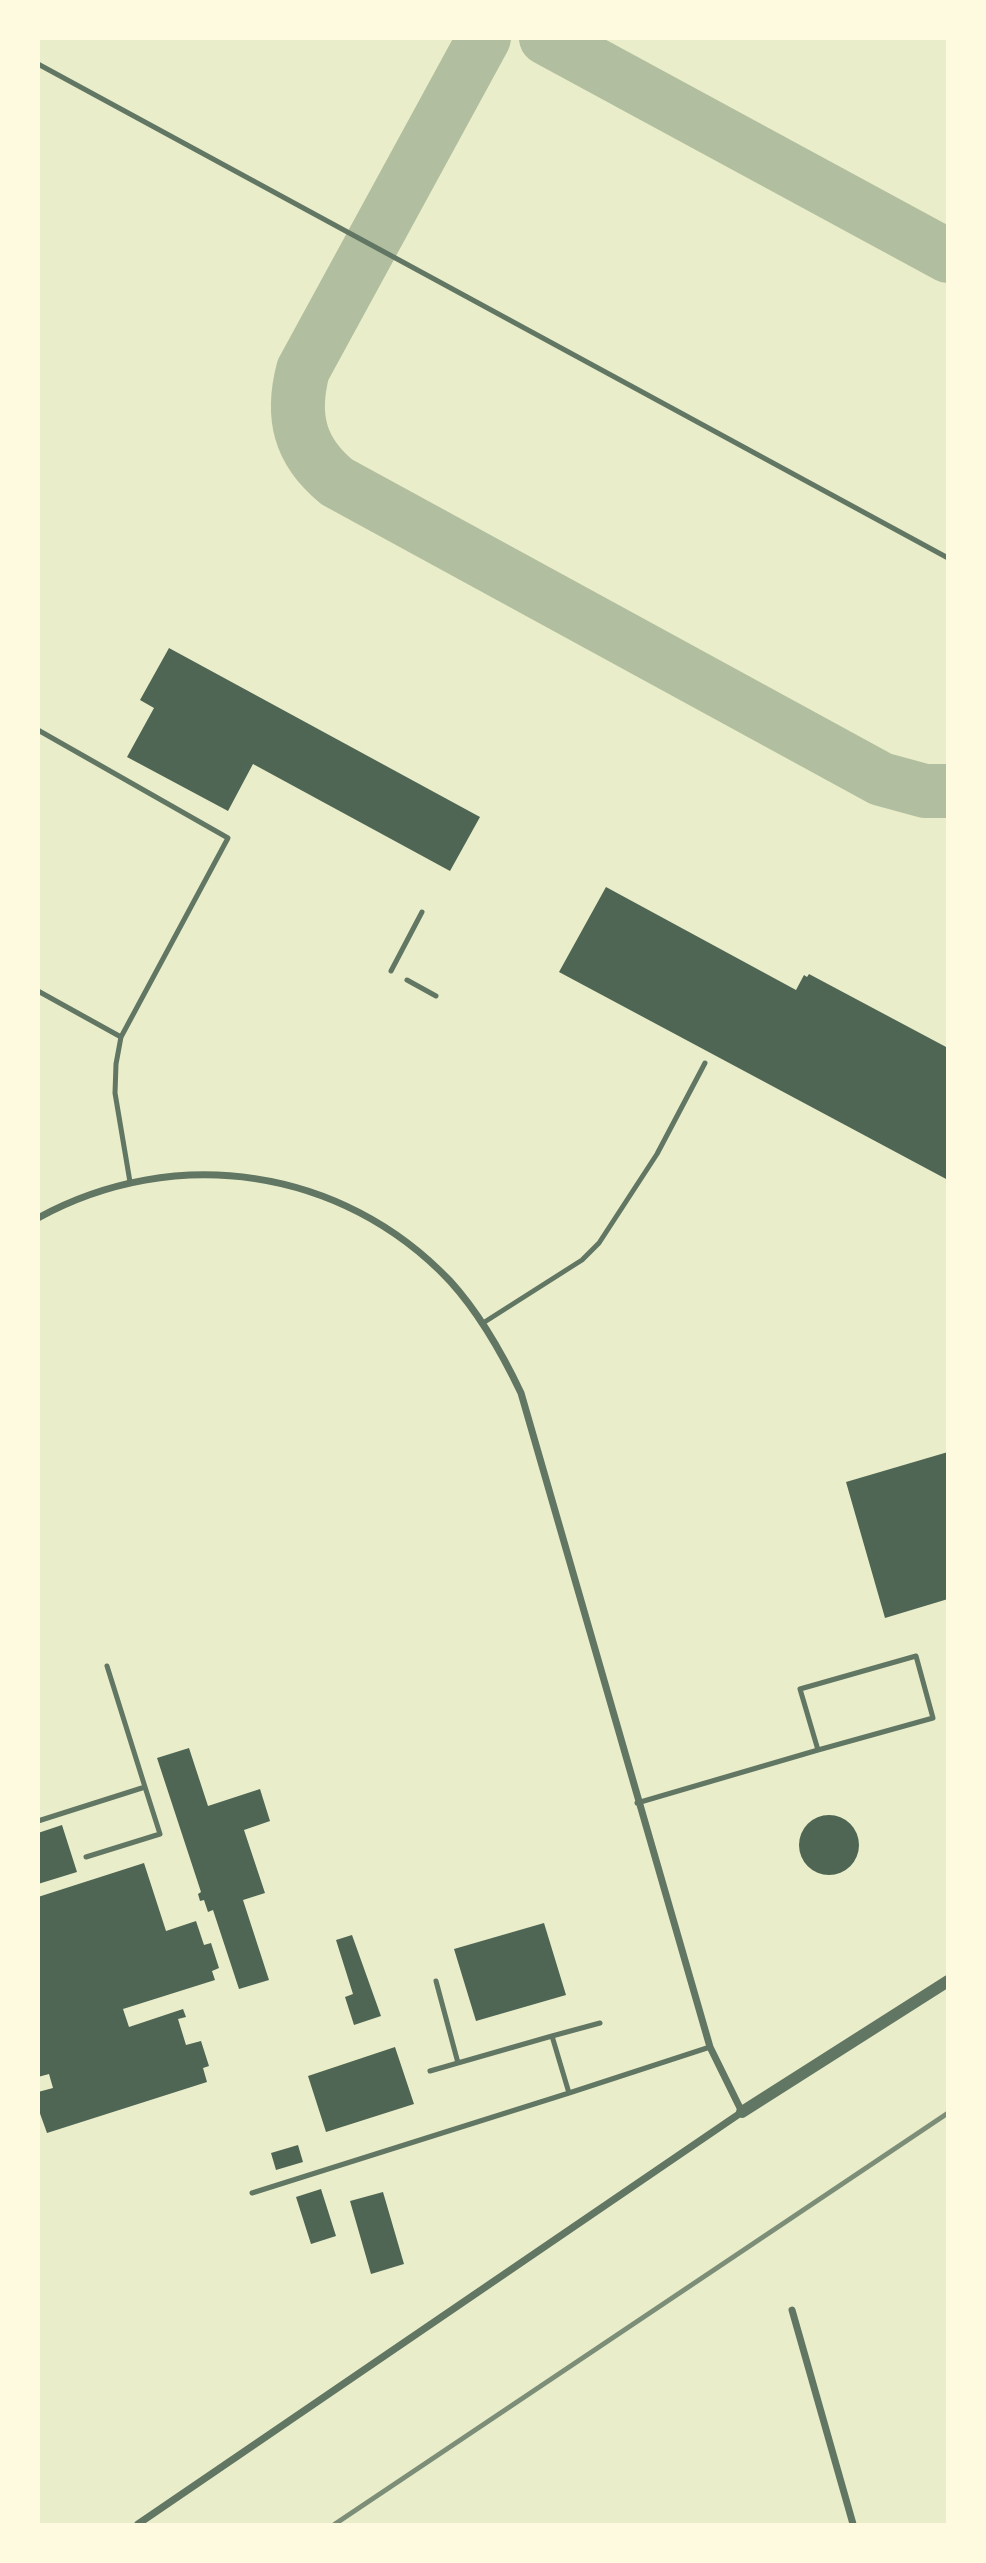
<!DOCTYPE html>
<html>
<head>
<meta charset="utf-8">
<style>
  body { margin:0 }
  #map { position:relative; width:986px; height:2563px; overflow:hidden; background:#e9edc9; font-family:"Fira Sans",sans-serif }
  canvas { display:block }
  .frame { position:absolute; inset:0; border:40px solid #fefae0; pointer-events:none }
</style>
</head>
<body>
<div id="map">
<canvas width="986" height="2563"></canvas>
<div class="frame"></div>
</div>
<script>
const c = document.querySelector('canvas').getContext('2d');
c.lineJoin = 'round';
function strokePath(path, color, width, dash) { c.strokeStyle = color; c.lineWidth = width; c.lineCap = dash ? 'butt' : 'round'; c.setLineDash(dash || []); c.stroke(path); }
function fill(path, color) { c.fillStyle = color; c.fill(path, 'evenodd'); }
strokePath(new Path2D(`
  M484,38l-181,332c-12,46 -4,81 34,112l544,297 44,12h23
  M546,38l402,218`), '#b2bea0', 54);
fill(new Path2D(`
  M169,648l311,169 -30,54 -197,-107 -25,47 -101,-54 27,-49 -14,-8z
  M606,887l190,103 8,-15 3,2 2,-3 139,74v132l-389,-208z
  M948,1452v147l-63,19 -39,-136z
  M189,1748l19,58 52,-17 10,32 -26,9 21,63 -22,7 26,80 -30,9 -26,-79 -5,2 -4,-12 -4,1 -2,-7 3,-2 -44,-134z
  M799 1845a30 30 0 1 1 60 0a30 30 0 1 1-60 0Z
  M62,1825l15,47 -39,12v-51z
  M144,1863l22,68 30,-10 8,24 7,-2 8,25 -7,3 3,9 -92,29 6,18 54,-18 3,8 -8,2 8,26 15,-4 8,25 -6,2 4,14 -160,51 -9,-25v-16l15,-4 -4,-14 -11,3v-180z
  M544,1923l22,72 -90,26 -22,-72z
  M352,1935l29,81 -27,9 -9,-28 8,-3 -17,-54z
  M395,2047l19,57 -88,28 -18,-56z
  M298,2145l5,17 -27,8 -5,-17z
  M321,2189l15,47 -25,8 -15,-47z
  M383,2192l21,72 -33,10 -21,-73z`), '#4f6655');
strokePath(new Path2D(`
  M38,64l910,494
  M38,730l190,108 -107,199
  M391,971l31,-59
  M407,980l29,16
  M38,991l83,46 -5,27 -1,29 15,89
  M483,1323l99,-63 17,-17 58,-89 48,-91
  M637,1803l181,-53 -18,-61 116,-33 17,62 -115,32
  M38,1821l107,-34 -38,-121
  M86,1857l74,-23 -15,-47
  M436,1981l22,82
  M600,2023l-48,13 17,57 141,-46
  M430,2071l122,-35
  M252,2193l317,-100`), '#617663', 5);
strokePath(new Path2D(`
  M38,1218c137,-75 304,-51 412,63 30,33 52,72 71,112l189,654 32,65 -604,412
  M792,2310l61,214`), '#617663', 7);
strokePath(new Path2D(`
  M742,2112l206,-131`), '#617663', 12);
strokePath(new Path2D(`
  M335,2524l613,-411`), '#7c8e77', 5);
</script>
</body>
</html>
